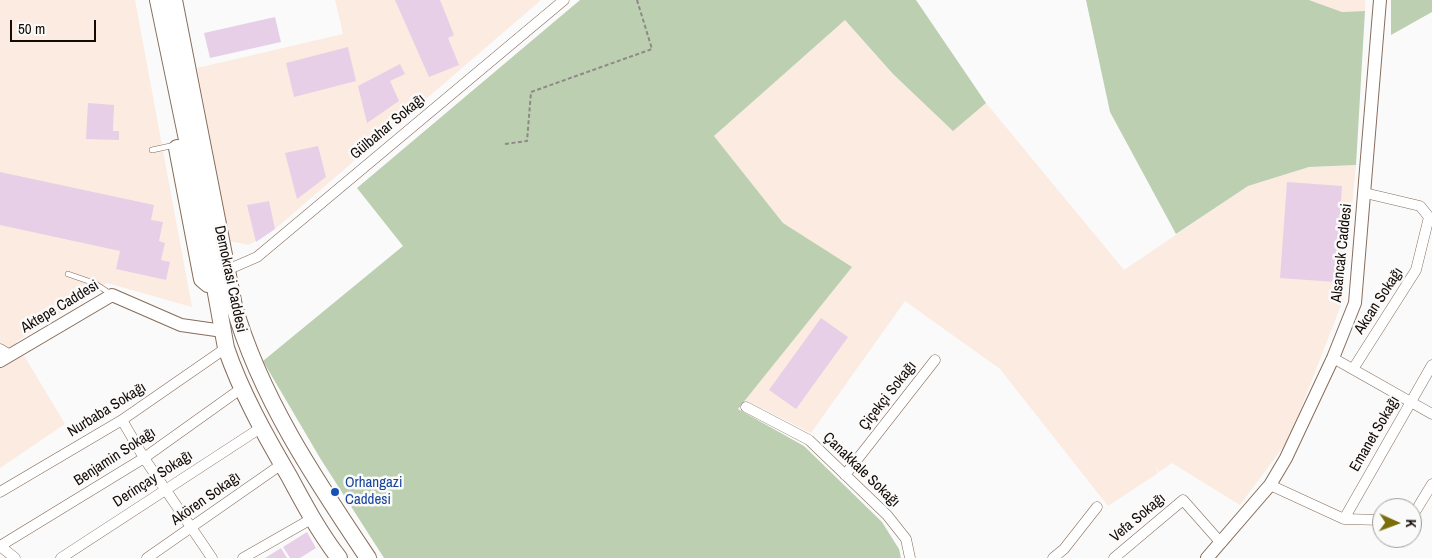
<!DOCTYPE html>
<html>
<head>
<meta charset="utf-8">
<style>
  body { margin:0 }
  #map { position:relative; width:1432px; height:558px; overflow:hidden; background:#fafafa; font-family:"Archivo Narrow",sans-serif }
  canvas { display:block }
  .north { position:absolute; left:1372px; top:498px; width:50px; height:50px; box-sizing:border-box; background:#fafafa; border:1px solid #9e9a98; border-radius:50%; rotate:92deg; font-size:14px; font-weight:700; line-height:20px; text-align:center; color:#150b05 }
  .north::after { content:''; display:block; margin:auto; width:18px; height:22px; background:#7b6e0a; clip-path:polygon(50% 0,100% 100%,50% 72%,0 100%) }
  .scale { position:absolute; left:10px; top:20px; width:86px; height:22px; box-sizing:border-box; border:2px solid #150b05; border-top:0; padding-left:6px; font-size:15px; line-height:18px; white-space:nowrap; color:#150b05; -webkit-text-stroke:4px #fafafa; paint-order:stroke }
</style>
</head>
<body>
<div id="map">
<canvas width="1432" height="558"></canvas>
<div class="north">K</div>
<div class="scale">50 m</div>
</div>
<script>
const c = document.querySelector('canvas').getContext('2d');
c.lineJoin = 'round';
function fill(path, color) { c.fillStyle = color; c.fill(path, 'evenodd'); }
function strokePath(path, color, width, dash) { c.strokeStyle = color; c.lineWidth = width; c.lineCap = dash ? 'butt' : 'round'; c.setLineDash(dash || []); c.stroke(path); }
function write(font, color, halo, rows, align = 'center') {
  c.font = font + ' "Archivo Narrow",sans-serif'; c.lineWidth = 5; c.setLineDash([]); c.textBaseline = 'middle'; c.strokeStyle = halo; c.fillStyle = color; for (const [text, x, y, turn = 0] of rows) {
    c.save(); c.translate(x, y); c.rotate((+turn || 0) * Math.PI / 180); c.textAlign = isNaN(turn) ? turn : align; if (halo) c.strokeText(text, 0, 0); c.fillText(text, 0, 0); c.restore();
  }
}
fill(new Path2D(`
  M0,0h135l57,307 -85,-24 -91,59 49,82 -65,44z
  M335,0h206l-266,229 -26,16 -19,-4 -33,-173 146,-34z
  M1309,0h56v11l-23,1z
  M845,20l48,54 60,56 33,-27 138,167 124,-84 61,-19 47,-2 -13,135 -54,139 -49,66 -68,-42 -13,9 -5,-6 4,7 -50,33 -108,-137 -95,-68 -94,132 -66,-33 106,-133 -68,-44 -69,-87z`), '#fbebe1');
fill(new Path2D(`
  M580,0h336l70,103 -33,28 -60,-57 -48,-54 -131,116 69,87 69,44 -114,142 66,37 78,76 17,27 2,9h-517l-64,-100 -57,-97 140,-115 -46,-58z
  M1086,0h223l33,12 23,-1 -9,154 -47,2 -61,19 -72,48 -66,-122z
  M1391,0h41v12l-41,23z`), '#bccfb1');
fill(new Path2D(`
  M395,0h45l14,35 -6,3 11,27 -30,12z
  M275,17l6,25 -71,16 -6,-25z
  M348,47l8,34 -62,16 -8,-34z
  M400,64l5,10 -15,7 9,20 -32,22 -9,-37z
  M88,103l26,2 -1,26h6v9l-33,-1z
  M318,146l8,31 -29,22 -12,-46z
  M0,172l154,33 -3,15 12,2 -4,19 6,2 -4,17 9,2 -4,18 -50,-11 4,-18 -120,-26z
  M1287,182l55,4 -7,96 -55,-4z
  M269,201l6,28 -19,13 -9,-37z
  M821,318l27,19 -52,72 -27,-19z
  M307,532l9,16 -16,10h-10l-7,-11z
  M281,548l6,10h-22z`), '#e8cfe8');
const service = new Path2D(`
  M152,150l23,-5
  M68,274l26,9 17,11`);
const minor = new Path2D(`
  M227,270l30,-13 307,-257
  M0,349l10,6
  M1333,358l99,56
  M1353,369l63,-99 13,-53 -9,-11 -55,-13
  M746,407l63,33 78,75 19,24 4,19
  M122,420l22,38 68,100
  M845,475l90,-115
  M1270,485l74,34 38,1
  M0,492l122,-72 104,-72
  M1412,517l20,-33
  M1344,519l88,-154
  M0,546l144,-88 98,-70
  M0,546l15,12
  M61,558l201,-131
  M147,558l135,-94
  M243,558l70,-40
  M1053,558l11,-9 33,-42
  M1114,558l69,-58 38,43`);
const tertiary = new Path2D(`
  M0,361l112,-66 69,30 42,6
  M1207,558l63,-73 16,-27 47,-100 22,-55 25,-303`);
const primary = new Path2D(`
  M158,0l37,178 31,170c15,44 39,87 63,128 15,28 30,56 50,82
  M174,0l60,306c27,93 81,173 134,252
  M177,148l25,131 6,5 9,1`);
strokePath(service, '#876c5a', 6);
strokePath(minor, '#876c5a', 11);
strokePath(tertiary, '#876c5a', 14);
strokePath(primary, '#876c5a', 18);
strokePath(new Path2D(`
  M505,144l22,-3 4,-49 121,-43 -15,-49`), '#8e8986', 2, [4, 2.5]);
strokePath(service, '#fff', 5);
strokePath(minor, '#fff', 10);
strokePath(tertiary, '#fff', 12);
strokePath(primary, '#fff', 16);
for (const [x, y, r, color] of [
  [335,492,5,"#1a4fb4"]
]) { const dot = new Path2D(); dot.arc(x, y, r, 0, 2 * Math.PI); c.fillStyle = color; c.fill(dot); strokePath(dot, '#fafafa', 2); }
write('15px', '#150b05', '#fafafa', [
  ["Gülbahar Sokağı",388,127,-40],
  ["Alsancak Caddesi",1342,253,-84],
  ["Demokrasi Caddesi",230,279,78],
  ["Akcan Sokağı",1379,301,-57],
  ["Aktepe Caddesi",60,307,-31],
  ["Çiçekçi Sokağı",888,396,-52],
  ["Nurbaba Sokağı",107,410,-32],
  ["Emanet Sokağı",1375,434,-60],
  ["Benjamin Sokağı",115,457,-33],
  ["Çanakkale Sokağı",861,470,44],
  ["Derinçay Sokağı",153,479,-33],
  ["Akören Sokağı",206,499,-35],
  ["Vefa Sokağı",1138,518,-40]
]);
write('15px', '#164399', '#fafafa', [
  ["Orhangazi",345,483],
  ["Caddesi",345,500]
], 'left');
</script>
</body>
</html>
